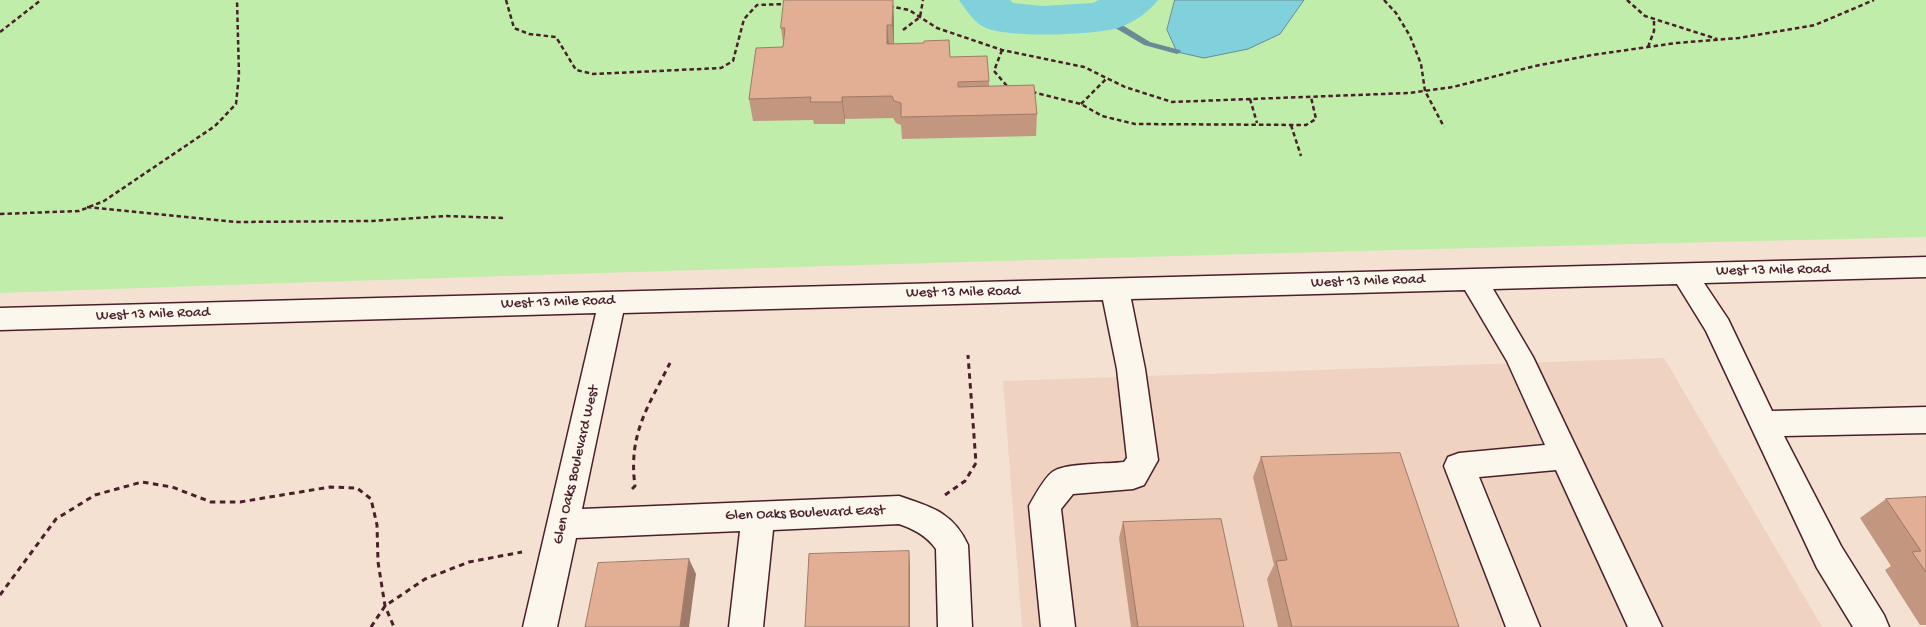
<!DOCTYPE html>
<html>
<head>
<meta charset="utf-8">
<style>
  body { margin:0 }
  canvas { display:block; background:#f4e1d2 }
</style>
</head>
<body>
<canvas width="1926" height="627"></canvas>
<script>
const c = document.querySelector('canvas').getContext('2d');
c.lineJoin = 'round';
function fill(path, color) { c.fillStyle = color; c.fill(path, 'evenodd'); }
function strokePath(path, color, width, dash) { c.strokeStyle = color; c.lineWidth = width; c.lineCap = dash ? 'butt' : 'round'; c.setLineDash(dash || []); c.stroke(path); }
function write(font, color, halo, rows, align = 'center') {
  c.font = font + ' "Gochi Hand",sans-serif'; c.lineWidth = 4; c.setLineDash([]); c.textBaseline = 'middle'; c.strokeStyle = halo; c.fillStyle = color; for (const [text, x, y, turn = 0] of rows) {
    c.save(); c.translate(x, y); c.rotate((+turn || 0) * Math.PI / 180); c.textAlign = isNaN(turn) ? turn : align; if (halo) c.strokeText(text, 0, 0); c.fillText(text, 0, 0); c.restore();
  }
}
fill(new Path2D(`
  M1664,358l158,269h-800l-19,-246z`), '#efd2bf');
fill(new Path2D(`
  M0,0h1926v237c-642,15 -1284,33 -1926,56z`), '#c0edaa');
const water = new Path2D(`
  M1175,0h129l-24,34 -32,15 -44,9 -27,-6 -10,-22z`);
fill(water, '#81d1dd');
strokePath(water, '#6b8a96', 1);
fill(new Path2D(`
  M1100,15h6l44,27 30,8 1,2 -4,2 -33,-9 -44,-26z`), '#6b8a96');
fill(new Path2D(`
  M959,0h51l3,3 29,3 51,-3 6,-3h59c-9,12 -25,23 -40,28 -25,7 -115,11 -136,-2 -9,-5 -17,-18 -23,-26z`), '#81d1dd');
const minor = new Path2D(`
  M1926,257v20l-222,6 24,36 44,92 154,-4v26l-142,3 57,110 43,69 5,12h-36l-36,-59 -111,-237 -29,-47 -184,5 40,68 129,270h-34l-72,-157 -77,7 61,150h-34l-62,-161 4,-9 11,-4 86,-8 -38,-84 -42,-71 -334,9 14,70 13,91 -14,25 -11,4 -60,5 -12,15 14,118h-34l-12,-121c5,-9 16,-30 25,-35 13,-8 54,-7 70,-9l3,-4 -10,-89 -14,-69 -480,13 -41,196 317,-13c32,11 54,16 69,49l4,82h-34l-2,-78c-9,-13 -22,-20 -37,-25l-126,6 -10,97h-34l11,-96 -164,7 -19,89h-34l73,-314 -596,17v-22z`);
strokePath(minor, '#4a1f2b', 3);
strokePath(new Path2D(`
  M506,0l8,28 15,6 27,3 20,33 17,4 128,-6 12,-7 11,-42 13,-14 31,-1
  M1384,0l12,13 14,23 11,28 4,27 19,36
  M1627,0l18,16 72,23
  M889,6l20,4 28,18 65,22 82,17 41,20 47,15 237,-9 44,-6 82,-21 57,-11 84,-12 63,-5 76,-13 59,-25
  M903,30l17,-13 3,-17
  M0,32l41,-32
  M1648,47l6,-16v-12
  M1002,50l-8,21 13,15 4,1
  M1032,92l49,12 21,12 33,8 171,1 10,-6 -5,-22
  M1250,99l7,24
  M1081,104l26,-26
  M1291,125l10,31
  M87,207l149,15 136,-1 75,-5 56,2
  M0,214l79,-3 25,-10 111,-75 21,-22 3,-29 -2,-75`), '#4a1f2b', 2.5, [4.5, 3]);
strokePath(new Path2D(`
  M632,489l3,-3c-7,-52 13,-79 35,-123
  M945,495l20,-14 11,-18 -8,-108
  M0,595l56,-76 39,-24 47,-13 30,5 39,15h29l90,-15 27,1 14,11 6,26 1,37 7,44 9,21
  M371,627l14,-21 40,-27 44,-17 53,-10`), '#4a1f2b', 3, [5.5, 4.5]);
fill(minor, '#fbf7ec');
fill(new Path2D(`
  M894,18v26l56,13 39,24v5l48,28 -1,22 -134,3 -1,-14 -5,-2 -3,-5 -48,1v5h-31l-1,-4 -60,1 -4,-22 34,-52v-5l-2,-14z
  M1261,457l198,170h-181l-11,-48 7,-14 -21,-88z
  M1926,497v128h-6l-35,-55 6,-4 -31,-48 26,-19z
  M1123,522l121,105h-113l-12,-89z`), '#c2967f');
fill(new Path2D(`
  M893,0l1,18v29l-2,-22z
  M887,25l2,22 -2,-3z
  M842,97l3,22v5l-3,-22z
  M909,551l1,15v61h-1z
  M689,559l7,15 -7,53h-9z`), '#9e7a68');
const building = new Path2D(`
  M784,0h109l-1,25h-5v19l37,-1v-2l25,-1 1,17 37,-1 2,25 -31,1v5l76,-2 3,29 -136,3v-14l-7,-2 -2,-5 -50,1v5h-32l1,-5 -62,2 7,-51 27,-1 2,-19h-4z
  M1400,453l59,174h-167l-16,-66 11,-1 -26,-103z
  M1926,497v75l-14,-20 9,-1 -35,-52z
  M1221,519l23,108h-106l-15,-105z
  M909,551v76h-104l4,-73z
  M689,559l-9,68h-95l13,-64z`);
fill(building, '#e2af94');
strokePath(building, '#9e7a68', 1);
write('15px', '#4a1f2b', '#fbf7ec', [
  ["West 13 Mile Road",1773,271,-1],
  ["West 13 Mile Road",1368,282,-2],
  ["West 13 Mile Road",963,293,-1],
  ["West 13 Mile Road",558,303,-2],
  ["West 13 Mile Road",153,315,-2],
  ["Glen Oaks Boulevard West",577,465,-77],
  ["Glen Oaks Boulevard East",805,514,-2]
]);
</script>
</body>
</html>
